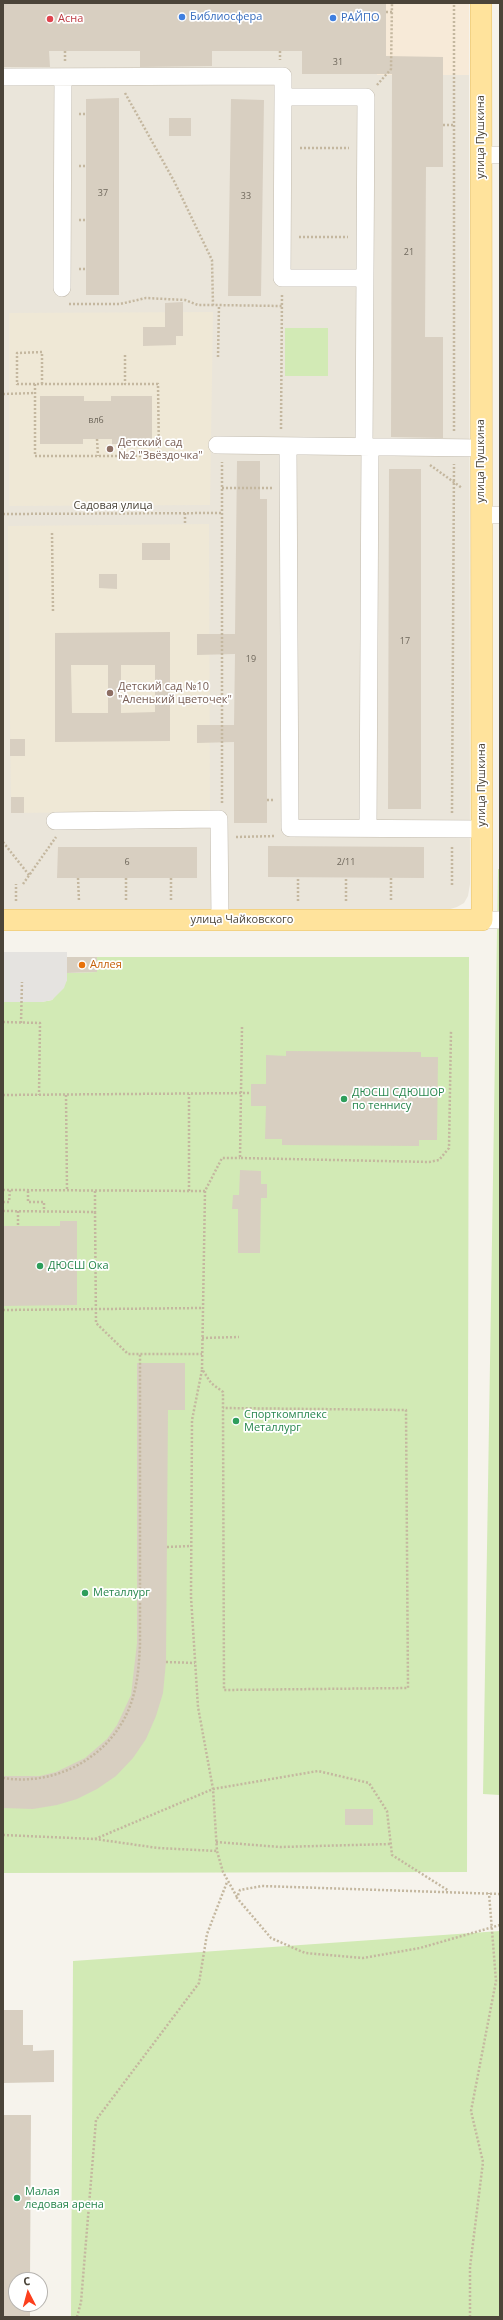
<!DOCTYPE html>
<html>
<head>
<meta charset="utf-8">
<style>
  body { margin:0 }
  #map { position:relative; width:503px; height:2320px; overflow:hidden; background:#f6f3ec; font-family:"Open Sans",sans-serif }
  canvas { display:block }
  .frame { position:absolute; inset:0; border:4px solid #4b4439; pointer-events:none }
  .north { position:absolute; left:8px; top:2272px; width:40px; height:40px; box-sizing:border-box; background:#fff; border:1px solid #b7b4b0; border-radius:50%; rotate:354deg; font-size:11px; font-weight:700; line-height:16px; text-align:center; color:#4b4439 }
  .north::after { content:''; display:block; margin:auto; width:14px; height:18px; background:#fc3f1d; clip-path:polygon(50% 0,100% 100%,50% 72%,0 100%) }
</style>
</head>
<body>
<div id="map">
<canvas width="503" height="2320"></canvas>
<div class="frame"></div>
<div class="north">С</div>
</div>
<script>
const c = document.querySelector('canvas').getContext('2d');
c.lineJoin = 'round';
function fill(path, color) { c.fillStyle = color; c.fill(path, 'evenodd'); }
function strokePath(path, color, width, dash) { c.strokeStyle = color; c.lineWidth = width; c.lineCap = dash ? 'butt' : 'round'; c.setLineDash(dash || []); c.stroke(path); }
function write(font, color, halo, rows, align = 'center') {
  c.font = font + ' "Open Sans",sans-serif'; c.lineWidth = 3.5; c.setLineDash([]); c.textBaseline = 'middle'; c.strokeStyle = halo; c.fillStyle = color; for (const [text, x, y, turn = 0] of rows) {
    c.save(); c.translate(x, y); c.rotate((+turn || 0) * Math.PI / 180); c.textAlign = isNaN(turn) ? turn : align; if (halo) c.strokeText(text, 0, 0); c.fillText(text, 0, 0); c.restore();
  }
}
fill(new Path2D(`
  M3,24h373l1,51h92l1,809 -2,12 -4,7 -7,4 -10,3 -444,-1z`), '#eae5da');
fill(new Path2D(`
  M3,3h466v72h-92l-1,-51z`), '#f7ead8');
fill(new Path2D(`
  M213,312l-3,193 -201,1v-193z
  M209,524l1,287 -199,2 -3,-287z`), '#efe8d6');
fill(new Path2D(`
  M285,328h43v48h-43z
  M498,869h2v926l-17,-1z
  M97,957h372l-2,915 -464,1v-871h38l11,-2 15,-20v-7l30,-1z
  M500,1931v386h-429l2,-356z`), '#d2eab5');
fill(new Path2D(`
  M3,952h64v28l-3,8 -12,12 -10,2h-39z`), '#e5e3e0');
fill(new Path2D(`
  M3,3h383v53l57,1v110h-17l-1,170h18v101l-52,-1 1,-363h-90v-23h-90v15l-72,1v-16h-91l1,16h-47z
  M119,98v197h-33v-196z
  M231,99l33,1 -3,196h-33z
  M169,118h22v18h-22z
  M183,302v34h-7v9l-33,1v-19h22v-24z
  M40,396h44v5h27v-5h41v48h-40v-5h-29v5h-43z
  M237,461h23v38h7v324h-33v-81l-37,1v-18h37l1,-71 -38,1v-21h38z
  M389,469h32v340h-33z
  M142,543h28v17h-28z
  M99,574h18v15l-18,-1z
  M170,632v109l-115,1v-109zM71,665h37v48h-36zM121,665h34v47l-34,1z
  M10,739h15v17h-15z
  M11,797h13v16h-13z
  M268,846l156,1v31l-156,-1z
  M58,847h139v31h-140z
  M67,957h30v15l-30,1z
  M286,1051l135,1v5h17l-1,83h-18v6l-137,-1v-6h-17l1,-33h-15v-22h15v-29l20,1z
  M240,1170l21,1v13h6v14h-6l-1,55h-22v-44h-6l1,-14h6z
  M60,1221h17v84l-74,1v-80h57z
  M137,1363h48v47h-17l-2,252 -3,31 -7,23 -10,23 -13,19 -17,18 -19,13 -20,10 -20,6 -24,4 -30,-1v-32h37l16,-4 29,-14 22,-19 10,-14 14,-30 6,-52z
  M345,1809h28v16h-28z
  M4,2010h19v35h10v6l21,-1v32l-51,1z
  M3,2115h28l-1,165h-14v24h14v13h-27z`), '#d8cfc1');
const minor = new Path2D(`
  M3,77l280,-1v21h83l-2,350
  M283,97l-1,181h82
  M481,155h19
  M62,288l1,-211
  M217,445l264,3
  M288,447l2,381 192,1
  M481,515h19
  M55,821l164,-2 1,101
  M368,828l2,-381
  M482,920h18`);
const major = new Path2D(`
  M3,920h479l-1,-917`);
strokePath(minor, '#c2bbae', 18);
strokePath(major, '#e6c16a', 22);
strokePath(new Path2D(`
  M386,12h6
  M65,51v10
  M280,51v9
  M377,85l14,-16 1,-66
  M125,93l49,88 38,79 1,45 69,1
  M79,114h7
  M443,125h11
  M300,148h49
  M79,166h7
  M79,220h7
  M299,237h49
  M79,269h7
  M69,304h51l26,-6 39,2 13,5h15
  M218,357l1,-52
  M35,384v72h124l-1,-72h-33v-29
  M42,384v-32l-25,1v31h108
  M3,394l32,-1
  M281,429l1,-135
  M454,431v-428
  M97,439l1,17
  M430,465l32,23
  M222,488h50
  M185,513v11
  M3,514l219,-1
  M52,533l1,79
  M267,800h7
  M222,803v-341
  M452,813l2,-349
  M236,837l39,-1
  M3,842l26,33
  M78,878l1,23
  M126,878v24
  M171,878v24
  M391,878v23
  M23,884l33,-47
  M452,885v-39
  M16,901v-17
  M298,901v-24
  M346,901v-23
  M3,1022l37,1 -1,72
  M21,1023l1,-41
  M242,1027l-2,131 189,4 10,-2 10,-12 2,-117
  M3,1095l248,-2
  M66,1095l1,95
  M3,1190l202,1 17,-33h18
  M28,1191v11h16v9
  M95,1191v21
  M189,1191v-97
  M205,1191l-3,178 9,14 12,9v16l1,282 184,-2 -2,-278 -183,-2
  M3,1202h6l1,-12
  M3,1211l92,1 1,111 32,31h74
  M18,1211v15
  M3,1310l200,-2
  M202,1338l37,-1
  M202,1370l-10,50 -1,177 7,110 15,82 4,62 6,21 14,25
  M167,1547l24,-1
  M166,1662l29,1
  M3,1778c57,9 114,-25 130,-81 5,-17 6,-34 7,-51v-292
  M3,1835l92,4 63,9 59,3
  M95,1839l118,-50 105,-18 51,12 18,28 5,44 57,36
  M216,1842l64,5 111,-3
  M500,1894l-238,-8 -22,4 -3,8 34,40 34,15 58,5 57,-10 80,-23
  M77,2317l4,-15 15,-182 103,-137 8,-49 20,-52
  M470,2317v-50l13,-105 -12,-51 25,-130 -7,-88`), '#c4b79f', 2.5, [2, 2]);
strokePath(minor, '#fff', 17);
strokePath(major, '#ffe39c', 21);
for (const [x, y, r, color] of [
  [182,17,4,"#3f7fe0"],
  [333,18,4,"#3f7fe0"],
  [50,19,4,"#e0444e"],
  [110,449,4,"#8d6e63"],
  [110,693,4,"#8d6e63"],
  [82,965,4,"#e8710a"],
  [344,1099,4,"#2e9e5b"],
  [40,1266,4,"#2e9e5b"],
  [236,1421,4,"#2e9e5b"],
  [85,1593,4,"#2e9e5b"],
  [17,2198,4,"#2e9e5b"]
]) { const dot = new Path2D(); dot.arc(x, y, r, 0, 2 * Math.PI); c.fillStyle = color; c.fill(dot); strokePath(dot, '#fff', 1.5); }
write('9px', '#6e675b', null, [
  ["31",338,62],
  ["37",103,193],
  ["33",246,196],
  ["21",409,252],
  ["вл6",96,420],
  ["17",405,641],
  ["19",251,659],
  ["6",127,862],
  ["2/11",346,862]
]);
write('11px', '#366cbe', '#fff', [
  ["Библиосфера",190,17],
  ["РАЙПО",341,18]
], 'left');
write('11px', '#be3a42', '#fff', [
  ["Асна",58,19]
], 'left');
write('11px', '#4b4439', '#fff', [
  ["улица Пушкина",481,137,-90],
  ["улица Пушкина",481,461,-90],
  ["Садовая улица",113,506],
  ["улица Пушкина",482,785,-90],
  ["улица Чайковского",242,920]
]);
write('11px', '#785e54', '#fff', [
  ["Детский сад",118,443],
  ["№2 \"Звёздочка\"",118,456],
  ["Детский сад №10",118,687],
  ["\"Аленький цветочек\"",118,700]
], 'left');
write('11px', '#c56008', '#fff', [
  ["Аллея",90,965]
], 'left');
write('11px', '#27864d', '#fff', [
  ["ДЮСШ СДЮШОР",352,1093],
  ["по теннису",352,1106],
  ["ДЮСШ Ока",48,1266],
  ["Спорткомплекс",244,1415],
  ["Металлург",244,1428],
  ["Металлург",93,1593],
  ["Малая",25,2192],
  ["ледовая арена",25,2205]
], 'left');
</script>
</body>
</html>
